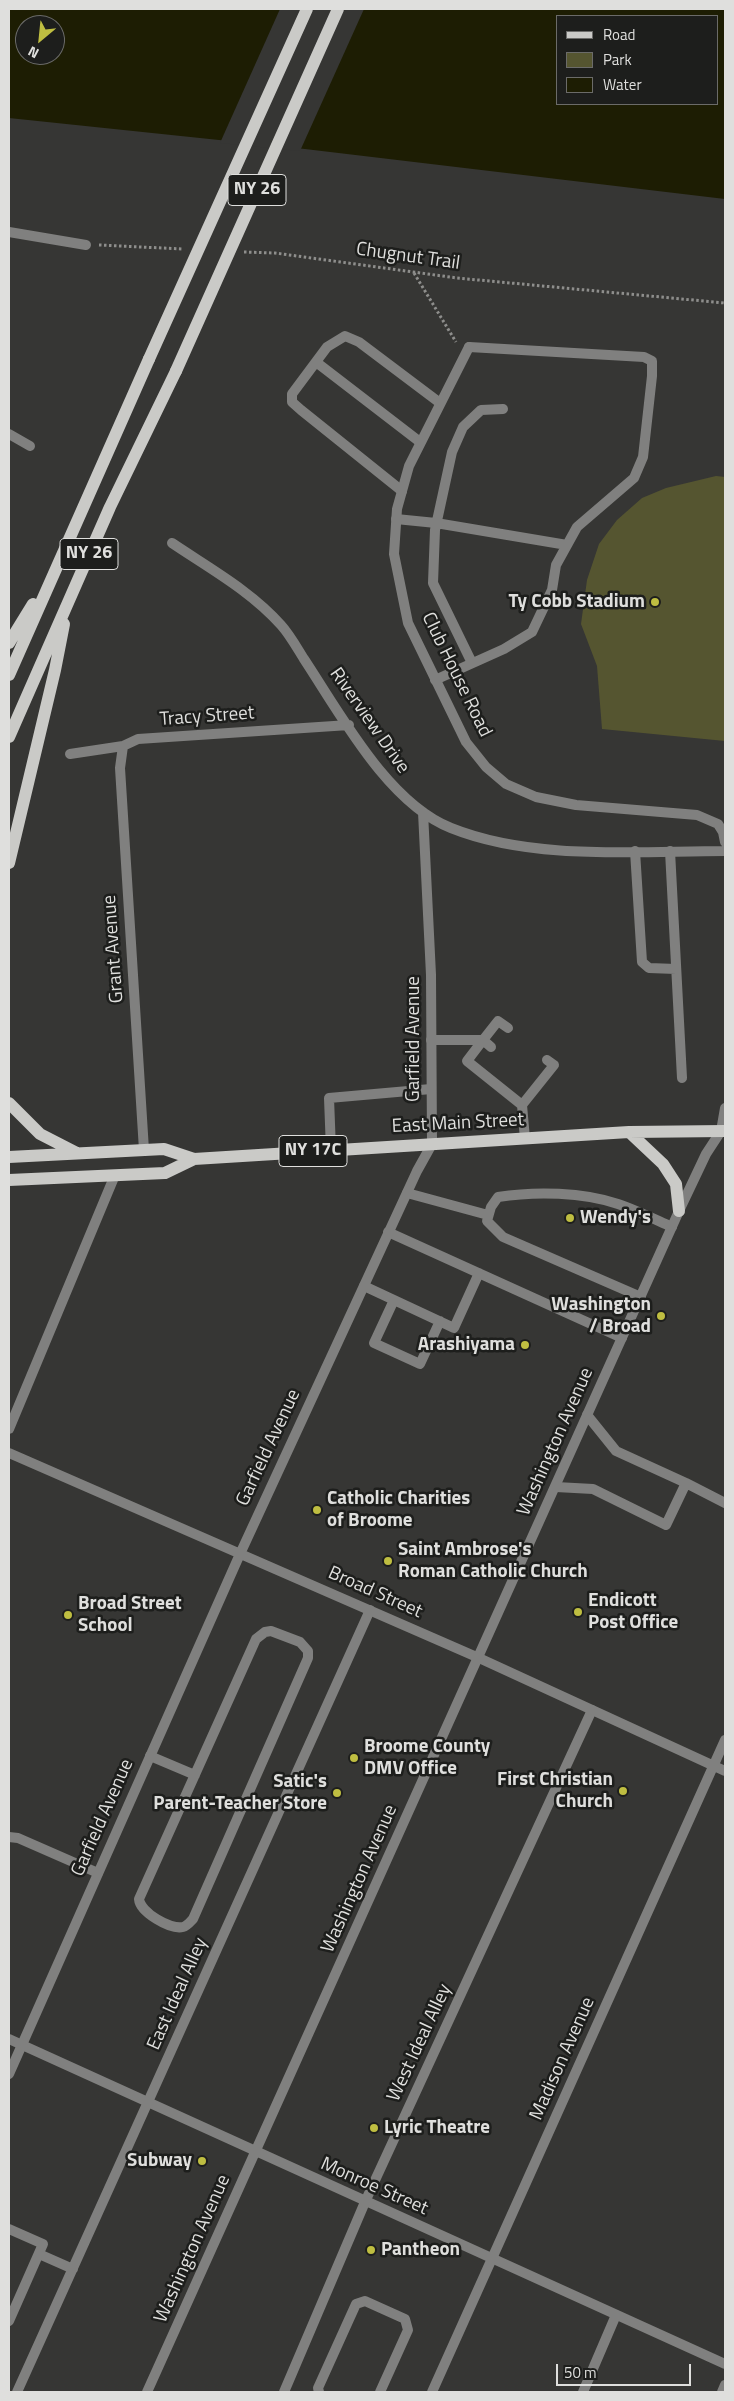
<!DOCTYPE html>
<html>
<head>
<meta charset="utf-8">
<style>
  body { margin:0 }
  #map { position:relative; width:734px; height:2401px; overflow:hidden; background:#363634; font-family:"Titillium Web",sans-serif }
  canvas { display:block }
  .frame { position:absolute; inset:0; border:10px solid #dfdfdd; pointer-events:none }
  .legend { position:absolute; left:556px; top:15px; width:162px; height:90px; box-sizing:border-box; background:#1d1e1c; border:1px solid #6b6b69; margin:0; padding:6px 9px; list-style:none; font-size:15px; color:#dfdfdd }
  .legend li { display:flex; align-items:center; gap:10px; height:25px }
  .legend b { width:25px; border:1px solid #6b6b69 }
  .north { position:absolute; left:15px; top:15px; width:50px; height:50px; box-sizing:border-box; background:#1d1e1c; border:1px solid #6b6b69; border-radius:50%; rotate:208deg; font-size:14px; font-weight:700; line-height:20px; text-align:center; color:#dfdfdd }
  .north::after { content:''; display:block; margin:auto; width:18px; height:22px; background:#bfbe41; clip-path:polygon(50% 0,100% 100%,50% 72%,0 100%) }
  .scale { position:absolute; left:556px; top:2364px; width:135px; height:22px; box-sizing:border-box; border:2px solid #dfdfdd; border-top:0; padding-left:6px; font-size:15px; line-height:18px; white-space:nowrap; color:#dfdfdd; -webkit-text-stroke:4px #1d1e1c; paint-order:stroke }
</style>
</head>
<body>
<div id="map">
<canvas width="734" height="2401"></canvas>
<div class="frame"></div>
<ul class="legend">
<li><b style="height:6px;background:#cacac7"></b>Road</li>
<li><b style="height:14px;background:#555530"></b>Park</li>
<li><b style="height:14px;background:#1d1d03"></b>Water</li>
</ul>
<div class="north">N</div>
<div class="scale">50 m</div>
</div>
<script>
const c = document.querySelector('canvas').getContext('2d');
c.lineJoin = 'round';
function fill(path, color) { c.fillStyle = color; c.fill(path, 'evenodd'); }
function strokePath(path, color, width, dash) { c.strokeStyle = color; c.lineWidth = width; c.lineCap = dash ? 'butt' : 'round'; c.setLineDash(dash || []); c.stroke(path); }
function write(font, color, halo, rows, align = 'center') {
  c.font = font + ' "Titillium Web",sans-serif'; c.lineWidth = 5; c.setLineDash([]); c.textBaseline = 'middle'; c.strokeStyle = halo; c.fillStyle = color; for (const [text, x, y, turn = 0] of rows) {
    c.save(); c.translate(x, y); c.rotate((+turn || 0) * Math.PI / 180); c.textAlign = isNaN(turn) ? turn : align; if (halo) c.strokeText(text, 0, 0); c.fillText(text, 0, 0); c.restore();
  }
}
fill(new Path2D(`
  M716,476l9,1v264l-123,-12 -5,-63 -16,-42 6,-44 12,-36 18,-24 25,-22 24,-10z`), '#555530');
fill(new Path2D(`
  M9,9h716v190l-420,-50 -296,-31zM558,16h160v88h-160zM25,25h30v30h-30z`), '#1d1d03');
fill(new Path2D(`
  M280,9h84l-64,142 -80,-8z`), '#363634');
strokePath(new Path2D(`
  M99,245l84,4
  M244,252l31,1 182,25 268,25
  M414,273l42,69`), '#8e8e8c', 3, [2.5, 2.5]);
strokePath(new Path2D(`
  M316,362l104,80
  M402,491l-101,-81 -9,-8v-8l35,-47 18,-11 14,6 81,61
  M396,519l40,4 131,22
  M472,663l-39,-80 2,-53 17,-78 11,-25 18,-17 22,-1
  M435,680l69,-31 28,-17 20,-42 4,-25 21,-38 57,-49 9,-21 9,-81v-15l-8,-4 -175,-10
  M635,851l7,111 7,6 27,1
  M670,851l12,227
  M431,1040h52l-16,21 55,44 32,-40 -7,-5
  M491,1047l-8,-7 15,-19 10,7
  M522,1105l3,34
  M331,1150l-2,-52 102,-9
  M407,1193l81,22
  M388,1232l234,106
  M364,1286l30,14
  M641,1297l-138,-60 -16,-16 4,-14 7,-10c37,-6 85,-5 120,7 18,6 36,15 54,23
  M440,1321l-20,43 -46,-21 20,-43 60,28 25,-55
  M686,1483l39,20
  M556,1487l37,2 73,36 20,-42 -70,-32 -29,-36
  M271,1631l29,11 8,9v7l-115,261c-3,3 -6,7 -10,8 -13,3 -43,-15 -44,-28l117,-260 9,-7z
  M150,1756l45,19
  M9,1837l9,1 80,35
  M9,2229l34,15 -34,77
  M39,2254l34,15
  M17,2392l353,-782
  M284,2392l81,-190 227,-492
  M319,2392l-1,-4 38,-84 9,-3 40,18 3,11 -28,62
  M583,2392l33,-77`), '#80807f', 10);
strokePath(new Path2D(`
  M9,232l77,13
  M469,347l-60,119 -12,43 -3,45 14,69 58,119 20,25 20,17 30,13 40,8 121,10 21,9 5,8 2,10
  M9,434l21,12
  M172,543c37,25 79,48 109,82 9,10 16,23 23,34 37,56 84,144 147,169 82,33 187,23 274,23
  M123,746l-3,22 24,382
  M70,754l53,-8 15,-7 211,-14
  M721,1131l4,-23
  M9,1429l106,-254
  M9,1453l470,205 246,113
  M9,2074l231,-520 177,-383 15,-27 -1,-169 -8,-163
  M432,2392l293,-652
  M722,2392l3,-7`), '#80807f', 10);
strokePath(new Path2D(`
  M9,2039l716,325
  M147,2392l532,-1181 27,-57 15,-23`), '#80807f', 10);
strokePath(new Path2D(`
  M9,643l24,-39
  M9,675l140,-316
  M9,737l101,-230 66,-136
  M9,863l46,-193 9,-46
  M9,1103l31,31 37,19
  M629,1132l34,32 13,20 3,27
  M9,1157l155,-8 30,10 435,-27 96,-1
  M9,1180l156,-7 29,-14`), '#cacac7', 12);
strokePath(new Path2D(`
  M149,359l158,-350
  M176,371l162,-362`), '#cacac7', 12);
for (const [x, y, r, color] of [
  [655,602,5,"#bfbe41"],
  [570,1218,5,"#bfbe41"],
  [661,1316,5,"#bfbe41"],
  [525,1345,5,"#bfbe41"],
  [317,1510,5,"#bfbe41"],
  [388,1561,5,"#bfbe41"],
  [578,1612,5,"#bfbe41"],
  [68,1615,5,"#bfbe41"],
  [354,1758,5,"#bfbe41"],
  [623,1791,5,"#bfbe41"],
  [337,1793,5,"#bfbe41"],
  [374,2128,5,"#bfbe41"],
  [202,2161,5,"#bfbe41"],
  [371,2250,5,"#bfbe41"]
]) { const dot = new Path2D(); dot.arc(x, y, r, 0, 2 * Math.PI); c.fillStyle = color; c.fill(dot); strokePath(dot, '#1d1e1c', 2); }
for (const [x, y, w] of [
  [257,190,58],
  [89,554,58],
  [313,1151,68]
]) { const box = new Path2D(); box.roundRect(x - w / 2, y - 15.5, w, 31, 4); c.fillStyle = '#1d1e1c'; c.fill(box); strokePath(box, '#dfdfdd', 1); }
write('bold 18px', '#dfdfdd', null, [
  ["NY 26",257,190],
  ["NY 26",89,554],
  ["NY 17C",313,1151]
]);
write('19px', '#dfdfdd', '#1d1e1c', [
  ["Chugnut Trail",408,257,8],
  ["Club House Road",456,675,64],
  ["Tracy Street",207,717,-4],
  ["Riverview Drive",369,721,55],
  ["Grant Avenue",114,949,-94],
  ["Garfield Avenue",414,1039,-90],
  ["East Main Street",458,1124,-3],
  ["Washington Avenue",556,1442,-66],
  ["Garfield Avenue",269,1448,-65],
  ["Broad Street",375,1593,24],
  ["Garfield Avenue",103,1818,-66],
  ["Washington Avenue",360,1879,-66],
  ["East Ideal Alley",178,1994,-66],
  ["West Ideal Alley",420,2043,-65],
  ["Madison Avenue",563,2059,-66],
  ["Monroe Street",374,2187,24],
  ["Washington Avenue",193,2249,-66]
]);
write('bold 19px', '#dfdfdd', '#1d1e1c', [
  ["Ty Cobb Stadium",645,602,"right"],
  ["Wendy's",580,1218],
  ["Washington",651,1305,"right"],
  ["/ Broad",651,1327,"right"],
  ["Arashiyama",515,1345,"right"],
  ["Catholic Charities",327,1499],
  ["of Broome",327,1521],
  ["Saint Ambrose's",398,1550],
  ["Roman Catholic Church",398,1572],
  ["Endicott",588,1601],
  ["Post Office",588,1623],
  ["Broad Street",78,1604],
  ["School",78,1626],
  ["Broome County",364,1747],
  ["DMV Office",364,1769],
  ["First Christian",613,1780,"right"],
  ["Church",613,1802,"right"],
  ["Satic's",327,1782,"right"],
  ["Parent-Teacher Store",327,1804,"right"],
  ["Lyric Theatre",384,2128],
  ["Subway",192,2161,"right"],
  ["Pantheon",381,2250]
], 'left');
</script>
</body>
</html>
